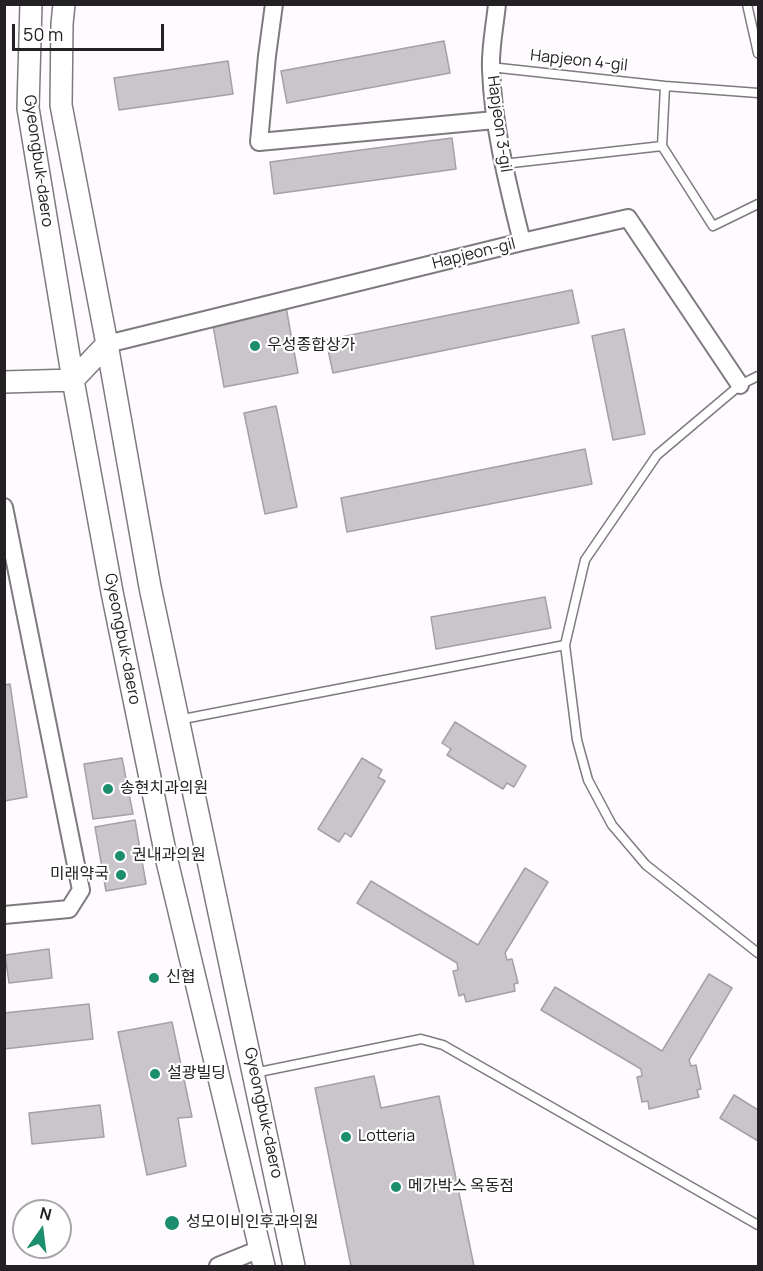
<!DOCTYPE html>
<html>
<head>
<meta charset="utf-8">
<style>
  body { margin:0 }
  #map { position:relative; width:763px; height:1271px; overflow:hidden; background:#fefaff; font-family:Manrope,sans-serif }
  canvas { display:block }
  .frame { position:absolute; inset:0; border:6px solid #232123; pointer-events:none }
  .north { position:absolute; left:12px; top:1199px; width:60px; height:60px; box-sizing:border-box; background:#fff; border:2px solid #a7a6a7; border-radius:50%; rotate:14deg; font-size:16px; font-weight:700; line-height:24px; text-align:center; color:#232123 }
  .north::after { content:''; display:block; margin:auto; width:21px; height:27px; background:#1c8e6e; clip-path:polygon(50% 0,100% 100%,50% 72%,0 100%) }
  .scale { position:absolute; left:12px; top:24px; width:152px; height:27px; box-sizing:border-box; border:3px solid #232123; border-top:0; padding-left:8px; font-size:18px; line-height:21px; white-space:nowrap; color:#232123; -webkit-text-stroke:4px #fff; paint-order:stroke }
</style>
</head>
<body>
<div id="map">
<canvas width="763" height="1271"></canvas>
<div class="frame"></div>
<div class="north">N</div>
<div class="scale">50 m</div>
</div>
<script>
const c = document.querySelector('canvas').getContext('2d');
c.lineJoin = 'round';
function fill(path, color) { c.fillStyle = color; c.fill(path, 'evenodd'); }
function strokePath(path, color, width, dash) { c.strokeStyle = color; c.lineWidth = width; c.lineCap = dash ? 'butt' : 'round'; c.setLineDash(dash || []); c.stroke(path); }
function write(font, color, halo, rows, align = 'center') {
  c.font = font + ' Manrope,"Noto Sans KR",sans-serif'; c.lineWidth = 4.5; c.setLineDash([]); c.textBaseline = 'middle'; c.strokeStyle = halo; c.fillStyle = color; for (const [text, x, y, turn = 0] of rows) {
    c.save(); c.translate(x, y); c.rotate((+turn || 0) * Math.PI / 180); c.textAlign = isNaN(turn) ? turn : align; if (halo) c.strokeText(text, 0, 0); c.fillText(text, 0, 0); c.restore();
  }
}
const building = new Path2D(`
  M444,41l6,32 -163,30 -6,-32z
  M228,61l5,33 -114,16 -5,-32z
  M452,138l4,31 -182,25 -4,-32z
  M572,290l7,33 -246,50 -7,-33z
  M286,307l12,66 -74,14 -12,-67z
  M624,329l21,105 -32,6 -21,-104z
  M276,406l21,101 -32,7 -21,-101z
  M585,449l7,35 -245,48 -6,-34z
  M545,597l6,31 -115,21 -5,-32z
  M10,684l17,113 -23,4v-116z
  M455,722l71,44 -12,21 -7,-4 -4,6 -56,-34 4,-6 -9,-6z
  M122,758l11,56 -40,5 -9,-55z
  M362,758l20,12 -4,7 7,4 -34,56 -6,-4 -6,9 -21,-13z
  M135,820l11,64 -40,7 -11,-64z
  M525,868l23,14 -43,71 2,7 5,-1 6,24 -4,1 1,7 -49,11 -2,-8 -5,2 -6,-25 5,-1 -1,-7 -100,-60 14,-22 107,64z
  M49,949l3,29 -43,5 -4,-28z
  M709,974l23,14 -43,72 2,6 5,-1 5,24 -4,1 2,7 -50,12 -1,-8 -6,1 -5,-25 5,-1 -1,-7 -100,-59 14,-23 107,64z
  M89,1004l4,35 -89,10v-36z
  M172,1022l20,95 -14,1 8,48 -39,9 -29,-143z
  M374,1076l7,32 58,-12 35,170h-123l-36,-178z
  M734,1095l24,15v31l-38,-23z
  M100,1105l4,32 -72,7 -3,-31z`);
fill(building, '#cac5cb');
strokePath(building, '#a4a0a6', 1.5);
const service = new Path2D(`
  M747,4l11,49
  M490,67l175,19 -3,60 51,80 45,-22
  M665,86l93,7
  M503,164l159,-18
  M565,645l20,-85 72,-105 83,-70 18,-9
  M178,720l387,-75 12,95 11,40 24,45 34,40 112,88
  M254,1073l167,-34 22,6 315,180`);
const minor = new Path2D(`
  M274,4l-7,52 -8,86 236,-22
  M497,4c-2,21 -7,44 -6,65 2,59 17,116 31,173
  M107,344l415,-102 106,-24 112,167
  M4,507l77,383 -12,19 -65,6
  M218,1266l42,-17`);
const tertiary = new Path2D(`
  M31,4l-3,104 45,272 39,212 55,269 97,405
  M64,4l-2,20 -1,81 46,239 43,243 144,679
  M4,382l69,-2 34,-36`);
strokePath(service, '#7e7a7f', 11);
strokePath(minor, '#7e7a7f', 20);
strokePath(tertiary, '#7e7a7f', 24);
strokePath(service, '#fff', 8);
strokePath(minor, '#fff', 16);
strokePath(tertiary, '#fff', 21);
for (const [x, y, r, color] of [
  [255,346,6,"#1c8e6e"],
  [108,789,6,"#1c8e6e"],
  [120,856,6,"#1c8e6e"],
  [121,875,6,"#1c8e6e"],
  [154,978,6,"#1c8e6e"],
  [155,1074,6,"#1c8e6e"],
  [346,1137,6,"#1c8e6e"],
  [396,1187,6,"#1c8e6e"],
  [172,1223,8,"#1c8e6e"]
]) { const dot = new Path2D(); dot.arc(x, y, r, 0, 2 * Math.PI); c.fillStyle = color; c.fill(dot); strokePath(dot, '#fff', 2); }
write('16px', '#232123', '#fff', [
  ["Hapjeon 4-gil",579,61,6],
  ["Hapjeon 3-gil",499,124,82],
  ["Gyeongbuk-daero",38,161,82],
  ["Hapjeon-gil",474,254,-14],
  ["Gyeongbuk-daero",122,639,79],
  ["Gyeongbuk-daero",263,1113,78]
]);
write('16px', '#232123', '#fff', [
  ["우성종합상가",267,346],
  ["송현치과의원",120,789],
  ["권내과의원",132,856],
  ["미래약국",109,875,"right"],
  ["신협",166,978],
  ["설광빌딩",167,1074],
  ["Lotteria",358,1137],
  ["메가박스 옥동점",408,1187],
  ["성모이비인후과의원",186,1223]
], 'left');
</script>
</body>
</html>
